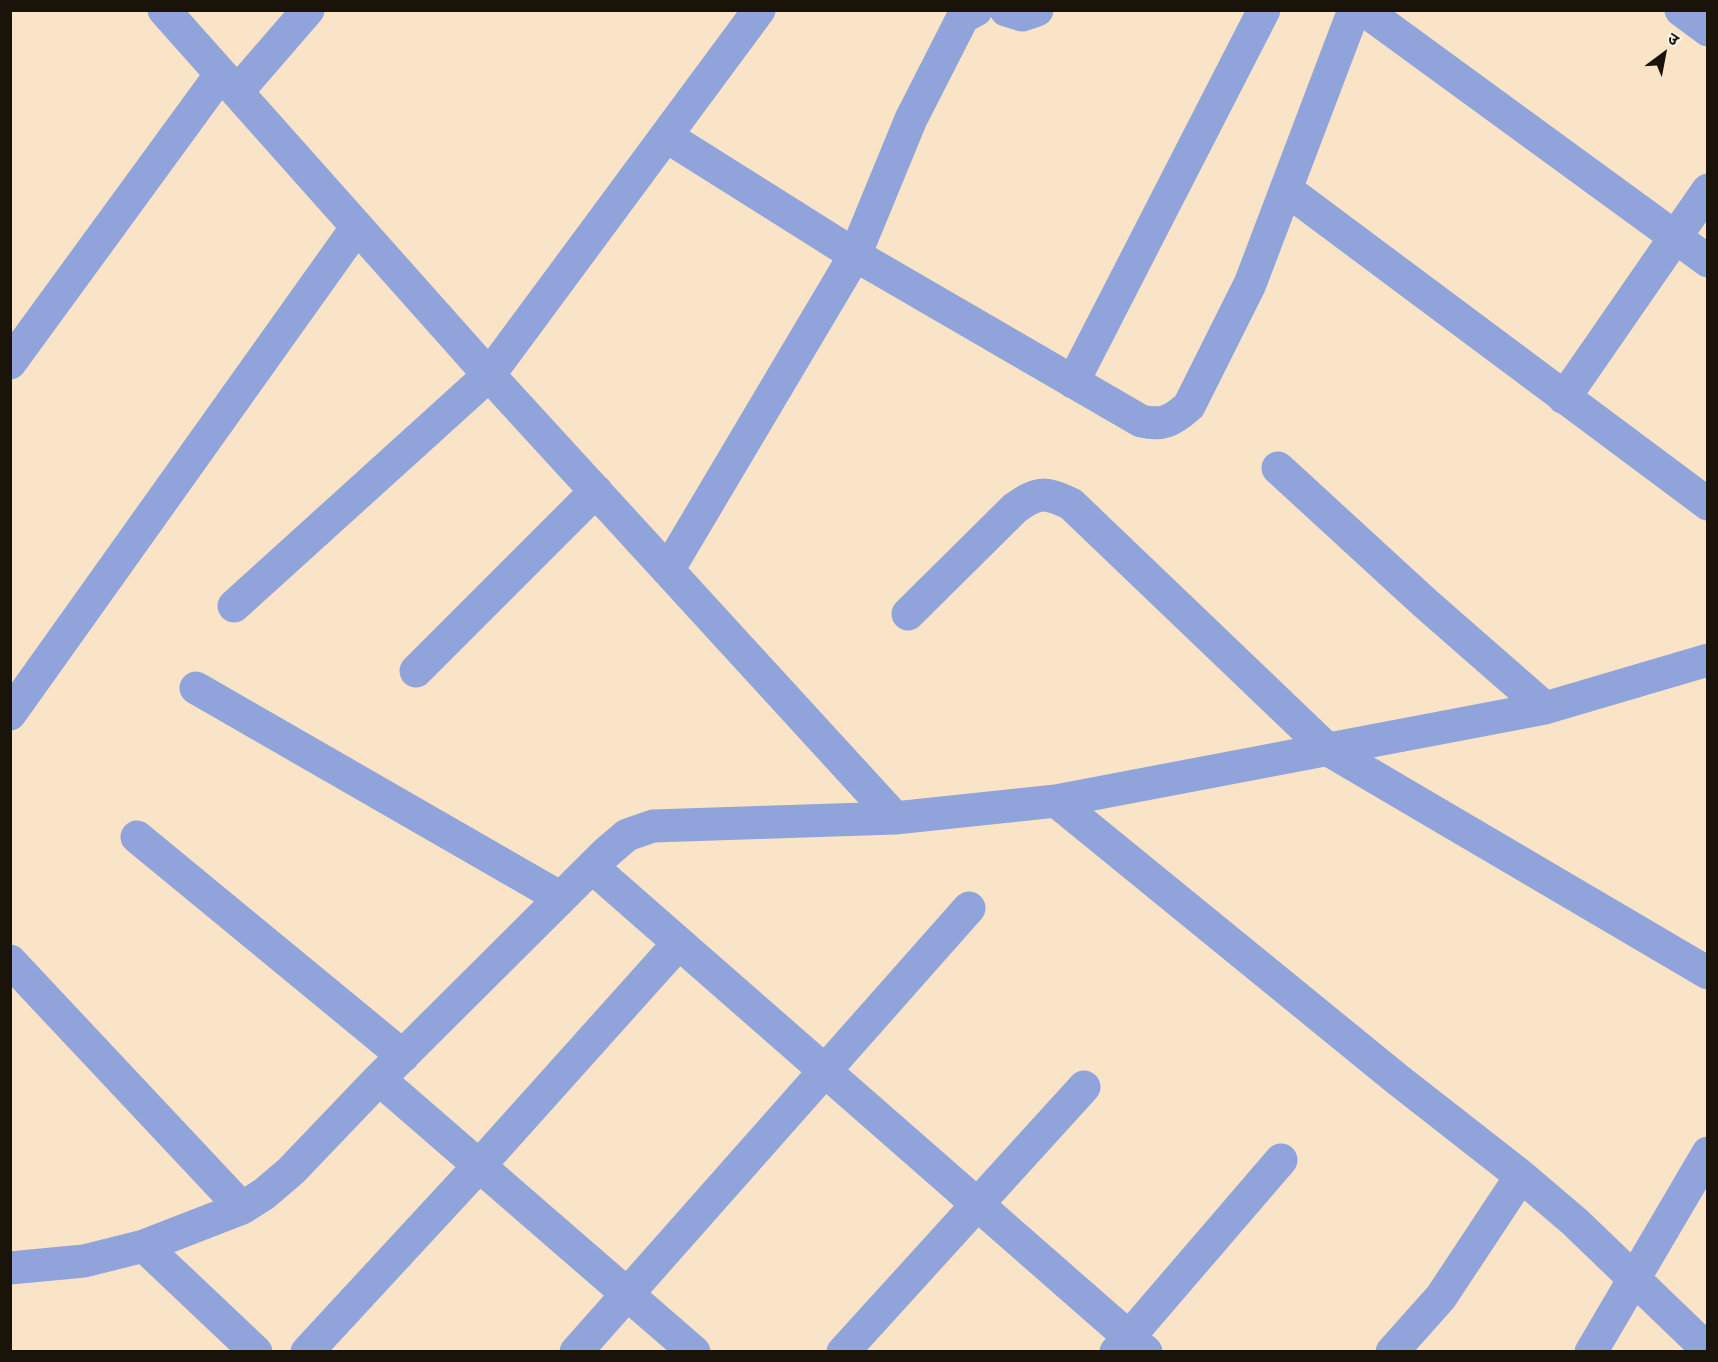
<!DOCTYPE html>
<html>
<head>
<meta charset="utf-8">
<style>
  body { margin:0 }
  #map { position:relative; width:1718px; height:1362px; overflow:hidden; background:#f9e4c8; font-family:"Titillium Web","Noto Sans Devanagari",sans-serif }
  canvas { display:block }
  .frame { position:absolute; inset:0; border:12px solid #1a1309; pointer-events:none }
  .north { position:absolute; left:1634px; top:24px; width:60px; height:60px; -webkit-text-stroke:4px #fcf4e8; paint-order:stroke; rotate:32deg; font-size:16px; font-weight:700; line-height:24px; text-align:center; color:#1a1309 }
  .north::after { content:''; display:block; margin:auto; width:21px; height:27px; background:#1a1309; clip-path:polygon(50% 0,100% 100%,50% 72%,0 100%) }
</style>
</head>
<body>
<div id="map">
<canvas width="1718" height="1362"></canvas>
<div class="frame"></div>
<div class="north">उ</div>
</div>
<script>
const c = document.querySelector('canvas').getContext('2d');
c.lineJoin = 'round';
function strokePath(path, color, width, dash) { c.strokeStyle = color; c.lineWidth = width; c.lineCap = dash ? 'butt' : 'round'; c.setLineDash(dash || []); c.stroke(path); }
strokePath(new Path2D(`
  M164,10l325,365 406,443
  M1006,10l16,5 15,-5
  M1364,10l344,251
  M1681,10l27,20
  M237,92l71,-82
  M666,136l189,119 286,166c22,5 31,0 48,-15l61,-122 104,-274
  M1287,190l421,314
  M10,363l211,-289
  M1073,382l191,-372
  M1564,398l144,-208
  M1278,468l147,135 120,105
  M668,570l187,-315 56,-136 52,-102 13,-7
  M234,606l255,-231 270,-365
  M908,614l107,-106c24,-17 30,-16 56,-4l256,245 381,224
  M416,671l180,-180
  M196,688l365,210
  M10,714l347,-487
  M1056,801l341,278 124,97 54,46 133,128
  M137,837l266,219
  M592,867l554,485
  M10,961l232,247
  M379,1079l315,273
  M144,1246l112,106
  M10,1268l74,-7 60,-15 98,-38 22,-14 27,-23 88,-92 227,-226 21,-18 26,-9 242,-8 161,-17 489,-93 163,-48
  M307,1352l172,-186 200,-223
  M576,1352l393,-444
  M843,1352l241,-265
  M1116,1352l165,-192
  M1392,1352l49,-55 80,-121
  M1591,1352l117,-199`), '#90a3da', 33);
</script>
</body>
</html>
